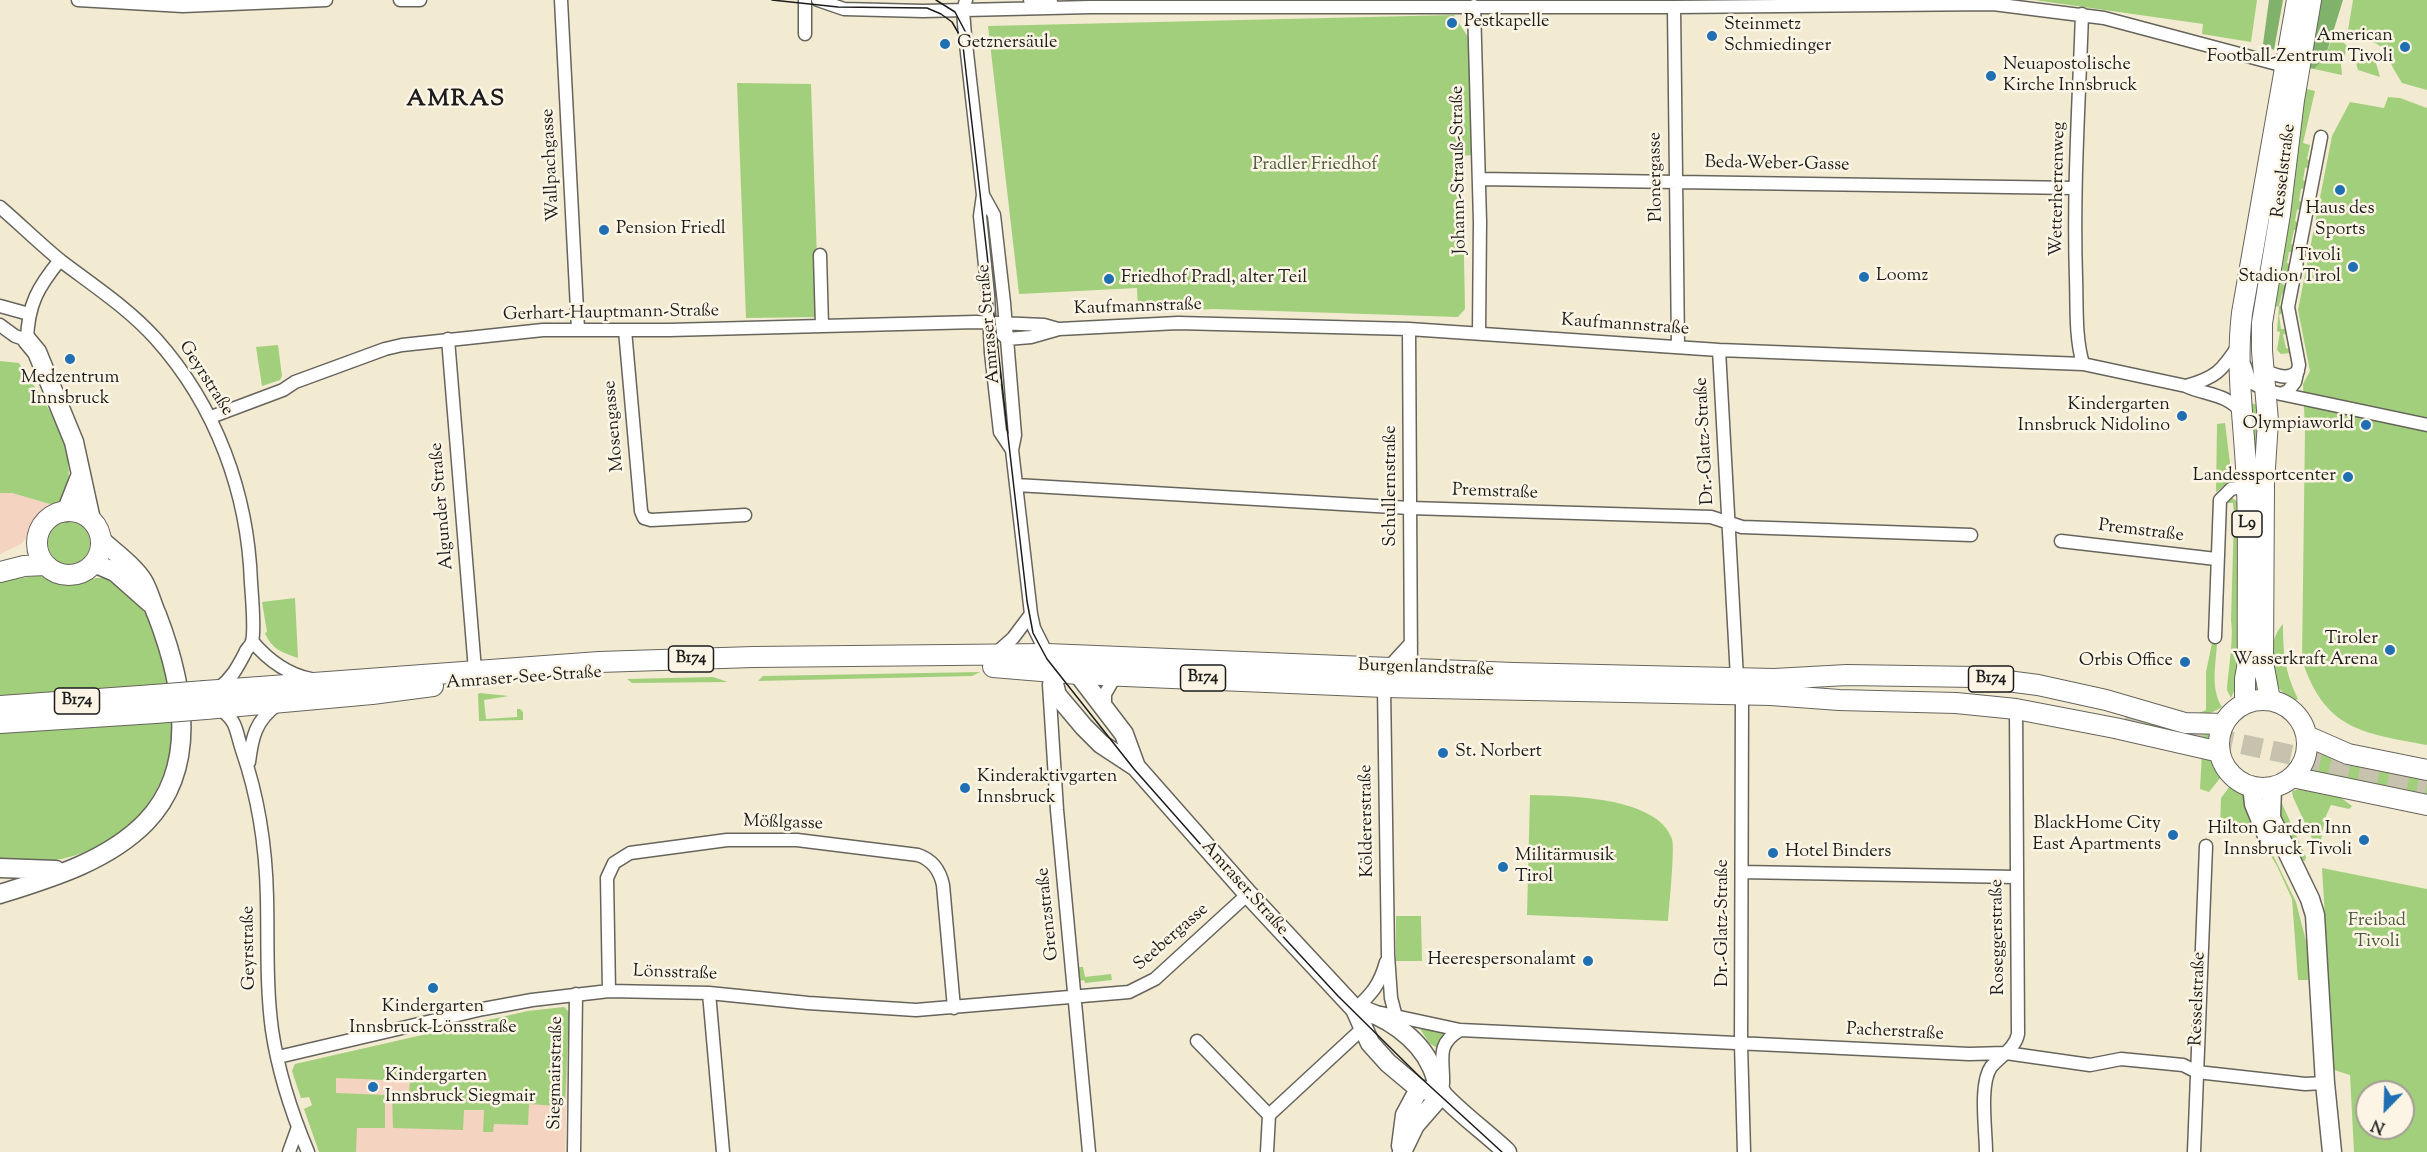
<!DOCTYPE html>
<html>
<head>
<meta charset="utf-8">
<style>
  body { margin:0 }
  #map { position:relative; width:2427px; height:1152px; overflow:hidden; background:#f2ebd2; font-family:"Sorts Mill Goudy",serif }
  canvas { display:block }
  .north { position:absolute; left:2355px; top:1080px; width:60px; height:60px; box-sizing:border-box; background:#fcf5e5; border:2px solid #a29e95; border-radius:50%; rotate:203deg; font-size:16px; font-weight:700; line-height:24px; text-align:center; color:#1c1c1c }
  .north::after { content:''; display:block; margin:auto; width:21px; height:27px; background:#1f6fb2; clip-path:polygon(50% 0,100% 100%,50% 72%,0 100%) }
</style>
</head>
<body>
<div id="map">
<canvas width="2427" height="1152"></canvas>
<div class="north">N</div>
</div>
<script>
const c = document.querySelector('canvas').getContext('2d');
c.lineJoin = 'round';
function fill(path, color) { c.fillStyle = color; c.fill(path, 'evenodd'); }
function strokePath(path, color, width, dash) { c.strokeStyle = color; c.lineWidth = width; c.lineCap = dash ? 'butt' : 'round'; c.setLineDash(dash || []); c.stroke(path); }
function write(font, color, halo, rows, align = 'center') {
  c.font = font + ' "Sorts Mill Goudy",serif'; c.lineWidth = 5; c.setLineDash([]); c.textBaseline = 'middle'; c.strokeStyle = halo; c.fillStyle = color; for (const [text, x, y, turn = 0] of rows) {
    c.save(); c.translate(x, y); c.rotate((+turn || 0) * Math.PI / 180); c.textAlign = isNaN(turn) ? turn : align; if (halo) c.strokeText(text, 0, 0); c.fillText(text, 0, 0); c.restore();
  }
}
fill(new Path2D(`
  M0,493h12l45,13 -36,38 -21,10z
  M565,1007l4,5 -4,140h-246l-15,-43 8,-3 -2,-9 -9,1 -9,-27 3,-7 233,-53z`), '#f5d3c1');
fill(new Path2D(`
  M2034,0h223l-6,42 -49,-8 1,-10z
  M2353,0h74v90l-25,-7 -9,-15 -8,-19 -15,-9 -13,1 1,-8 -10,-3z
  M1454,15l14,22 7,17 -3,101 -10,1 3,153 -7,8 -245,-8 -75,4 -1,-25 -118,6 -31,-268z
  M2334,33l14,14 -7,17 1,11 -28,-6 11,-11z
  M2362,54l12,2 6,21 -22,-7 -2,-7z
  M737,83l74,1 8,233 -73,1z
  M2303,88l12,3 -12,52 7,2 -3,14 4,2 -2,6 -4,1 -2,12 4,1 -2,7 -4,1 -2,12 4,1 -2,7 -4,1 -2,11 4,2 -2,7h-3l-3,14 4,1 -2,7h-4l-2,11 4,2 -2,7h-3l-3,13 4,1 -2,8h-3l-3,12 4,1 -1,6 -3,2 2,14h4l1,4 -3,2 3,13 3,1 1,4 -9,1 -4,-4 3,-18 -3,-1 2,-24 -4,-1 -2,-10z
  M2388,97l12,1 27,10v637c-65,-12 -102,-15 -125,-85l3,-231 -2,-45 7,-13 -12,-61 34,-174 18,-34 34,6z
  M278,345l4,31 -2,4 -18,6 -6,-39z
  M0,361l19,2c24,37 56,77 49,124 -1,8 -4,15 -11,19l-45,-13h-12z
  M2247,401l14,6 -1,284 -7,2z
  M2225,423l7,56 -16,13 1,-68z
  M2231,497l8,6v177l-8,18 -4,-8c1,-18 7,-53 4,-69l3,-107 -1,-11h-7z
  M48 543a21 21 0 1 1 42 0a21 21 0 1 1-42 0Z
  M39,575l22,10h13l22,-7h15l21,17 22,31 16,58 -170,14v-116z
  M295,598l3,60c-16,-6 -26,-8 -33,-25l2,-1 -5,-30z
  M2283,624c0,30 2,48 15,75l-4,2c-7,-6 -17,-12 -21,-21 -6,-16 -2,-43 10,-56z
  M2212,643h5c-1,21 -7,45 5,64l-13,7 -15,1 12,-5v-38z
  M980,672l-8,4 -214,5 5,-5z
  M713,677l15,5 -96,1 -5,-4z
  M480,693l29,3 -25,4 2,19 31,-2v-8h3l3,3v8l-44,1 -1,-27z
  M2127,711l85,19 -1,15 -87,-18z
  M174,721c-4,73 -44,126 -118,139 -19,4 -38,2 -56,1v-130z
  M2315,747l112,27v23l-120,-25 7,-14z
  M2202,752l14,13 5,12 -12,15 -9,-3z
  M2230,786l14,10 52,106 12,47 2,28 -2,3h-10l-6,-81 -15,-33 -21,-35h-36l1,-33z
  M2300,789l40,8 12,9 -3,3 -18,-4 -6,13 -5,28 -5,-1 -22,-48 -1,-6z
  M1530,795c37,1 127,1 142,44 3,10 -3,68 -4,82l-141,-6z
  M2280,799l26,58 -1,4 -8,-3 -19,-33z
  M2322,868l105,21v263h-73l-4,-77 -16,-5zM2367,1092h36v36h-36z
  M1421,916l1,45h-26v-45z
  M1077,967h6l2,10 26,-3 1,6 -27,3 -1,-3 -5,1z
  M564,1007l5,5 -4,92 -8,2 -28,-2 -1,21 -34,-1 -1,8h-10l1,-22h-20l-1,20 -70,-2 -1,-33h17l1,-14 -74,-3v15l49,2v33h-28l-1,24h-37l-15,-43 8,-4 -3,-8 -8,1 -9,-27 3,-7 233,-53z
  M1417,1024l30,8 -10,16 -8,-5z`), '#a2cf7c');
fill(new Path2D(`
  M2269,0h14l-9,50 -11,-6z
  M2321,0h22l-18,58 -11,11 -5,-1z`), '#81b26c');
strokePath(new Path2D(`
  M2125,719l302,65`), '#c7c2ae', 20, [20, 10]);
const street = new Path2D(`
  M78,0l105,6 143,-6
  M400,0h20
  M561,0l17,329
  M805,0v34
  M818,0l26,9 79,2 168,-4h583l319,-3 111,14 173,46
  M966,0l-3,11 2,24 18,160 -3,21 8,79 3,58 9,79 12,18
  M1030,0l21,2
  M1474,6l6,216 -1,111
  M1674,7l4,340
  M2082,14c-3,88 -9,176 -6,264 1,28 -1,59 7,86
  M1479,179l596,9
  M983,195l11,20 10,88 11,132 -3,15 19,164 3,14 13,26
  M0,207c21,18 40,37 61,54 33,25 67,47 95,78 60,67 92,154 95,244 1,13 4,47 1,59 -1,4 -6,7 -7,11 -8,15 -13,25 -27,36
  M820,255l2,71
  M0,306l29,8
  M990,323l17,16 24,-2 28,-8 119,-6 231,6 310,21 364,14 103,22c19,9 42,8 55,26
  M0,325l15,11 12,4c1,-36 11,-53 33,-80
  M1409,329l2,340
  M625,330l16,181 3,7 7,2 94,-5
  M448,339l27,331
  M1719,350l18,328 -6,4
  M2245,366l5,16 16,8 15,4 7,-3 7,-9 4,-17 -11,-58 33,-170
  M2263,370c12,5 25,11 35,1
  M2186,386c29,-8 36,-15 52,-40
  M2281,394l146,31
  M211,417l72,-27 12,-8 90,-33 17,-4 141,-15h126l307,-8 68,3 14,4
  M1016,485l394,23 301,9 31,10 229,8
  M2061,541l155,18
  M2215,637l5,-137 11,-11 16,-3
  M252,641c16,19 34,33 59,38
  M994,655l19,-17 18,-24
  M1049,684l8,126 32,342
  M1742,695l-1,349 3,108
  M1105,707v-13l11,-19
  M218,708c20,13 17,21 24,42 16,46 24,98 25,148 1,44 -1,88 5,132 6,41 20,84 36,122
  M249,762c3,-25 7,-42 28,-57
  M1742,872l274,5
  M609,991l-2,-113 7,-15 16,-10 97,-13h70l121,15c15,5 22,16 25,30l11,123
  M709,993l14,159
  M1355,1009c17,-15 25,-25 31,-47
  M1381,1013l79,17 509,24 37,-1 84,12 31,-6 62,6 14,7 108,12 20,-1
  M1397,1021l-6,-23 -3,-43 -4,-268 4,-19 23,-25
  M1197,1041l72,74
  M278,1057l205,-48 49,-9 77,-9 100,2 99,10 108,7 213,-18 26,-13 93,-85
  M1443,1084c1,-25 -8,-39 17,-54
  M289,1152l9,-25
  M574,1152l2,-158
  M1267,1152l2,-37 93,-86
  M1986,1152c0,-21 -7,-68 5,-85 9,-11 24,-18 27,-33l-2,-325
  M2194,1152l12,-306`);
const secondary = new Path2D(`
  M27,340l10,12 37,90 17,78
  M66,512l15,-38
  M94,563l21,9 35,31
  M1047,658l10,37 27,32 17,17 35,23 112,127 107,115 15,34 18,20 31,26 23,5
  M1072,666l52,68 12,33
  M2252,786l2,18 14,34
  M2272,787l-1,31 39,81 5,16 10,168 7,69
  M0,868l56,2
  M0,894c51,-16 108,-33 146,-72 55,-57 36,-142 11,-207 -5,-11 -8,-24 -14,-34 -8,-14 -30,-30 -42,-41
  M1355,1009c29,4 64,30 76,57 5,9 6,22 13,30 19,20 43,37 63,56
  M1401,1146l4,-31 14,-26
  M1402,1152l13,-27 27,-31`);
const primary = new Path2D(`
  M37 543a32 32 0 1 1 64 0a32 32 0 1 1-64 0Z
  M0,572l24,-6 22,-1
  M993,667l85,7 306,13 387,8 68,5 117,3 60,6 99,19 105,24
  M205,691l394,-29 154,-5 294,-3 466,19 261,6 73,-4 129,2 62,8 68,15 79,23 39,1
  M2270,700l-7,-38 1,-179 4,-62 -6,-70v-28l18,-109 14,-114 17,-100
  M2219 744a44 44 0 1 1 88 0a44 44 0 1 1-88 0Z
  M2245,703v-24l3,-17c-1,-58 1,-117 -1,-175 -2,-59 -12,-115 -5,-174l55,-313
  M0,706l154,-11
  M206,709l166,-15 61,-8
  M0,723l155,-10
  M2307,736l41,18 79,16
  M2292,777l135,28`);
strokePath(street, '#67645c', 15);
strokePath(secondary, '#67645c', 21);
strokePath(primary, '#67645c', 22);
strokePath(street, '#fff', 12);
strokePath(secondary, '#fff', 18);
strokePath(primary, '#fff', 20);
strokePath(new Path2D(`
  M772,0l66,7 89,1 14,6 11,8 7,12 4,12 64,555 6,32 14,26 87,110 129,146 75,81 83,82 81,74
  M936,0l19,12 11,21`), '#1c1c1c', 1.5);
const primaryBridge = new Path2D(`
  M154,695l51,-4
  M155,713l51,-4`);
strokePath(primaryBridge, '#67645c', 22, []);
strokePath(primaryBridge, '#fff', 20);
for (const [x, y, r, color] of [
  [1452,23,6,"#1f6fb2"],
  [1712,36,6,"#1f6fb2"],
  [945,44,6,"#1f6fb2"],
  [2405,47,6,"#1f6fb2"],
  [1991,76,6,"#1f6fb2"],
  [2340,190,6,"#1f6fb2"],
  [604,230,6,"#1f6fb2"],
  [2353,267,6,"#1f6fb2"],
  [1864,277,6,"#1f6fb2"],
  [1109,279,6,"#1f6fb2"],
  [70,359,6,"#1f6fb2"],
  [2182,416,6,"#1f6fb2"],
  [2366,425,6,"#1f6fb2"],
  [2348,477,6,"#1f6fb2"],
  [2390,650,6,"#1f6fb2"],
  [2185,662,6,"#1f6fb2"],
  [1443,753,6,"#1f6fb2"],
  [965,788,6,"#1f6fb2"],
  [2173,835,6,"#1f6fb2"],
  [2364,840,6,"#1f6fb2"],
  [1773,853,6,"#1f6fb2"],
  [1503,867,6,"#1f6fb2"],
  [1588,961,6,"#1f6fb2"],
  [433,988,6,"#1f6fb2"],
  [373,1087,6,"#1f6fb2"]
]) { const dot = new Path2D(); dot.arc(x, y, r, 0, 2 * Math.PI); c.fillStyle = color; c.fill(dot); strokePath(dot, '#fcf5e5', 2); }
for (const [x, y, w] of [
  [2247,524,30],
  [691,659,45],
  [1203,678,45],
  [1991,679,45],
  [77,701,45]
]) { const box = new Path2D(); box.roundRect(x - w / 2, y - 13, w, 26, 4.5); c.fillStyle = '#fcf5e5'; c.fill(box); strokePath(box, '#1c1c1c', 1.5); }
write('bold 16px', '#1c1c1c', null, [
  ["L9",2247,524],
  ["B174",691,659],
  ["B174",1203,678],
  ["B174",1991,679],
  ["B174",77,701]
]);
write('18px', '#1c1c1c', '#fcf5e5', [
  ["Pestkapelle",1464,23],
  ["Steinmetz",1724,26],
  ["Schmiedinger",1724,47],
  ["American",2393,37,"right"],
  ["Football-Zentrum Tivoli",2393,58,"right"],
  ["Getznersäule",957,44],
  ["Neuapostolische",2003,66],
  ["Kirche Innsbruck",2003,87],
  ["Haus des",2340,210,"center"],
  ["Sports",2340,231,"center"],
  ["Pension Friedl",616,230],
  ["Tivoli",2341,257,"right"],
  ["Stadion Tirol",2341,278,"right"],
  ["Loomz",1876,277],
  ["Friedhof Pradl, alter Teil",1121,279],
  ["Medzentrum",70,379,"center"],
  ["Innsbruck",70,400,"center"],
  ["Kindergarten",2170,406,"right"],
  ["Innsbruck Nidolino",2170,427,"right"],
  ["Olympiaworld",2354,425,"right"],
  ["Landessportcenter",2336,477,"right"],
  ["Tiroler",2378,640,"right"],
  ["Wasserkraft Arena",2378,661,"right"],
  ["Orbis Office",2173,662,"right"],
  ["St. Norbert",1455,753],
  ["Kinderaktivgarten",977,778],
  ["Innsbruck",977,799],
  ["BlackHome City",2161,825,"right"],
  ["East Apartments",2161,846,"right"],
  ["Hilton Garden Inn",2352,830,"right"],
  ["Innsbruck Tivoli",2352,851,"right"],
  ["Hotel Binders",1785,853],
  ["Militärmusik",1515,857],
  ["Tirol",1515,878],
  ["Heerespersonalamt",1576,961,"right"],
  ["Kindergarten",433,1008,"center"],
  ["Innsbruck Lönsstraße",433,1029,"center"],
  ["Kindergarten",385,1077],
  ["Innsbruck Siegmair",385,1098]
], 'left');
write('18px', '#1c1c1c', '#fcf5e5', [
  ["Wallpachgasse",552,165,-93],
  ["Beda-Weber-Gasse",1777,165,1],
  ["Johann-Strauß-Straße",1460,170,-91],
  ["Resselstraße",2285,171,-83],
  ["Plonergasse",1657,177,-91],
  ["Wetterherrenweg",2059,189,-89],
  ["Kaufmannstraße",1138,308,-2],
  ["Gerhart-Hauptmann-Straße",611,314,-1],
  ["Amraser Straße",990,324,-95],
  ["Kaufmannstraße",1625,326,4],
  ["Geyrstraße",205,379,57],
  ["Mosengasse",615,426,-95],
  ["Dr.-Glatz-Straße",1706,441,-93],
  ["Schullernstraße",1392,486,-90],
  ["Premstraße",1495,493,2],
  ["Algunder Straße",443,506,-95],
  ["Premstraße",2141,532,7],
  ["Burgenlandstraße",1426,669,2],
  ["Amraser-See-Straße",524,679,-4],
  ["Köldererstraße",1368,821,-91],
  ["Mößlgasse",783,824,2],
  ["Amraser Straße",1244,889,48],
  ["Grenzstraße",1049,914,-96],
  ["Dr.-Glatz-Straße",1724,923,-90],
  ["Roseggerstraße",1999,937,-91],
  ["Seebergasse",1172,938,-41],
  ["Geyrstraße",250,948,-91],
  ["Lönsstraße",675,974,2],
  ["Resselstraße",2199,999,-88],
  ["Pacherstraße",1895,1033,3],
  ["Siegmairstraße",557,1073,-89]
]);
write('18px', '#4b5b3e', '#fcf5e5', [
  ["Pradler Friedhof",1315,166],
  ["Freibad",2377,922],
  ["Tivoli",2377,943]
]);
c.letterSpacing = '1.5px';
write('bold 24px', '#1c1c1c', '#fcf5e5', [
  ["AMRAS",456,101]
]);
c.letterSpacing = '0px';
</script>
</body>
</html>
